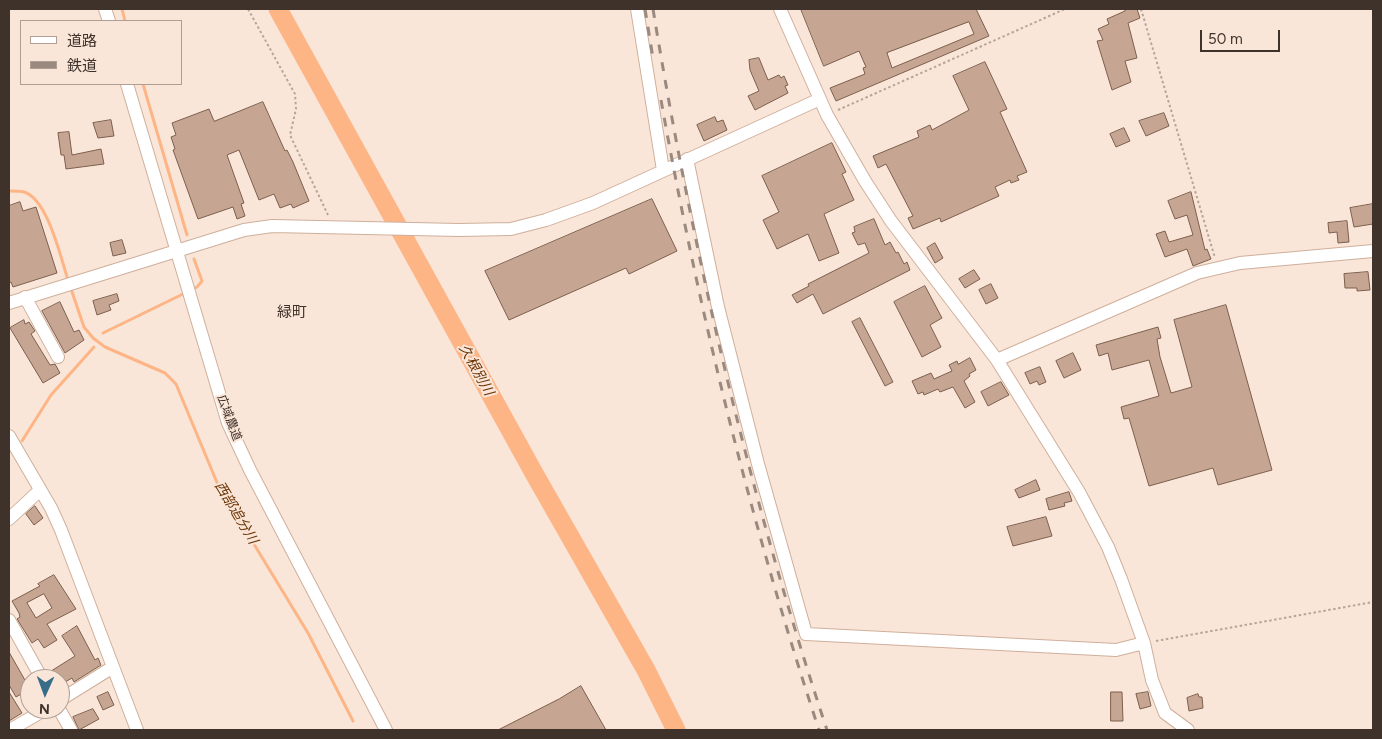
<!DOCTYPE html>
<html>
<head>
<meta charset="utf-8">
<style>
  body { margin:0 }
  #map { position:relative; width:1382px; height:739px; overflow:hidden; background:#fae6d9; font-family:Figtree,"Noto Sans JP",sans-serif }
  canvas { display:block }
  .frame { position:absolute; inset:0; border:10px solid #3f322a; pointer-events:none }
  .legend { position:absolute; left:20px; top:20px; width:162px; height:65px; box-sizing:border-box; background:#fae6d9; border:1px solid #af9e93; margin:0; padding:6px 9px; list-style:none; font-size:15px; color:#3f322a }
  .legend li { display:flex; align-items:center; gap:10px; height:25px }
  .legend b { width:25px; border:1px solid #af9e93 }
  .north { position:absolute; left:20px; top:669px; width:50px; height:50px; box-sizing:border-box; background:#fae6d9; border:1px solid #af9e93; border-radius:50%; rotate:182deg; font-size:14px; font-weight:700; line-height:20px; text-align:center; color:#3f322a }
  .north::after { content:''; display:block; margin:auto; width:18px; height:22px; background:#386d89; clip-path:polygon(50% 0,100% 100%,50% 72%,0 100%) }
  .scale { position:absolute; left:1200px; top:30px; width:80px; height:22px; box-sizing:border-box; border:2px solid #3f322a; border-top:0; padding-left:6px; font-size:15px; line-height:18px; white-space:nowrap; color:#3f322a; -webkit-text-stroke:4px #fae6d9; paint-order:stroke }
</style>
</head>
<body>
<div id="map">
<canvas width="1382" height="739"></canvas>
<div class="frame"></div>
<ul class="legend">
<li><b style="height:6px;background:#fff"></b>道路</li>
<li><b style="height:6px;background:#9a897f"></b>鉄道</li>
</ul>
<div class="north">N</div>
<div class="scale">50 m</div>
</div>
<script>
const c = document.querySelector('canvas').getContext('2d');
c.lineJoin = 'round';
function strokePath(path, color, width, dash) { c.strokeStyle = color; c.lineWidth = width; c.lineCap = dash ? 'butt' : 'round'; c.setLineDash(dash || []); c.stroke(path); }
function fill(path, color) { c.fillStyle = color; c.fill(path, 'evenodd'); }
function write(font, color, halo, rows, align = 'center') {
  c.font = font + ' Figtree,"Noto Sans JP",sans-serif'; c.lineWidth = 4; c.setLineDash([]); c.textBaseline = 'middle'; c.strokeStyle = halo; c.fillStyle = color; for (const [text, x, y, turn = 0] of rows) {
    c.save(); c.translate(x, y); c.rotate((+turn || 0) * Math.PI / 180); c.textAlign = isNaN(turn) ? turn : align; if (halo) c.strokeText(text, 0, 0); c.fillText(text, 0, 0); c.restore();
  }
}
strokePath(new Path2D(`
  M122,9l3,12
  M143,84l44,151
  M9,191c5,0 11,0 15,1 24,7 37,67 44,88
  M70,286l14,41 9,11 12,9 60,26 11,11 42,101 90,148 45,88
  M191,290l6,-3 5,-6 -8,-22
  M103,333l82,-40
  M22,441l29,-46 43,-48`), '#fdb586', 3);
strokePath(new Path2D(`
  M278,9l257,466 111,195 30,60`), '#fdb586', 19);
const building = new Path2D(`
  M801,9h175l13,27 -153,65 -6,-13 35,-14 -2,-6 3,-1 -7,-16 -35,15zM969,22l5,12 -82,34 -5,-15z
  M1124,9h13l3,9 -12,5 9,35 -12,3 6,21 -19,8 -15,-49 6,-1 -5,-11 11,-5 -2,-5 18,-8z
  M759,58l9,22 11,-5 2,3 3,-2 4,9 -3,1 3,7 -33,17 -7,-14 11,-5 -9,-21 -1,-10z
  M985,62l22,47 -7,3 27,60 -10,4 2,4 -8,3 -1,-3 -15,7 4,9 -58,26 -1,-4 -27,11 -5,-11 5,-2 -27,-52 -8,4 -5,-12 46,-19 -2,-6 13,-6 2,5 37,-20 -16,-34z
  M263,102l22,49 2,-1 6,12 16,39 -16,7 -2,-4 -11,4 -6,-14 -15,6 -20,-50 -12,5 17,48 -3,1 4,12 -8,3 -4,-12 -35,12 -25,-69 2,-1 -4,-12 5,-2 -4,-12 37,-14 5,12z
  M1164,113l5,13 -23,10 -7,-15z
  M715,117l2,5 6,-2 4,10 -23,11 -7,-16z
  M111,120l3,16 -16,2 -5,-15z
  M1124,128l6,13 -14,6 -6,-13z
  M69,132l3,23 29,-6 3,15 -38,5 -2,-14h-3l-3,-22z
  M832,143l14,29 -4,2 12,26 -30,14 15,39 -20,8 -11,-27 -31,15 -14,-29 16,-8 -17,-36z
  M1191,192l14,58 2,-1 4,10 -18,7 -6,-17 -22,8 -9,-23 9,-3 4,11 24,-7 -6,-20 -12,4 -7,-18z
  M652,199l25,52 -48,23 -3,-6 -117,52 -24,-49z
  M20,202l3,9 13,-4 21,66 -44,14 -2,-5 -2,1v-77z
  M1373,204v20l-19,3 -4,-19z
  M874,219l11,26 5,-3 6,11 2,-1 6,12 3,-2 3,8 -87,44 -10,-20 -16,9 -5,-8 17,-9 -1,-2 61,-31 -4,-10 -7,2 -6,-12 3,-1 -1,-5z
  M1347,221l2,21 -11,1 -1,-11 -8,1 -1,-10z
  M122,240l4,13 -13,3 -3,-13z
  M935,243l8,15 -8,5 -8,-15z
  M974,270l6,9 -15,9 -6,-9z
  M1368,272l2,18 -13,1v-3h-12l-1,-14z
  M991,284l7,14 -12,6 -7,-14z
  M925,286l17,32 -12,7 11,22 -19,10 -28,-55z
  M117,294l2,7 -10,4 2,5 -14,5 -4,-14z
  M60,302l14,30 5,-2 5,10 -19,13 -23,-42z
  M1226,305l46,165 -54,15 -5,-17 -64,18 -20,-68 -5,1 -3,-12 38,-11 -10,-36 -37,10 -4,-17 -9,3 -3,-11 62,-18 3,11 -4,1 3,18 11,36 21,-6 -18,-67z
  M860,318l33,64 -8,4 -33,-64z
  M24,320l1,4 4,-2 6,9 -4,3 19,31 5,-1 5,9 -17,10 -33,-55z
  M1073,353l8,17 -17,8 -8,-17z
  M970,358l6,12 -7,4 1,2 -6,5 11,21 -10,6 -12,-21 -13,5 -2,-3 -14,6 -1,-3 -5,2 -6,-13 19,-8 3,6 18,-8 -3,-6 8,-4 1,3z
  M1040,367l6,15 -7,3 -2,-4 -7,3 -5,-11z
  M1001,382l8,13 -21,11 -7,-14z
  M1036,480l4,10 -21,8 -4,-8z
  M1069,492l3,9 -8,2 1,3 -16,4 -3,-11z
  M35,506l8,12 -9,7 -8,-11z
  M1046,517l6,19 -39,10 -6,-19z
  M54,575l22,34 -29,15 10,16 -13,8 -6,-9 -6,4 -15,-24 3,-2 -1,-4 -7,-12 28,-15 -2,-2zM44,594l8,14 -16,10 -9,-15z
  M77,626l18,34 3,-2 3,7 -27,17 -2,-4 -12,7v-6h-9l-3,-6 27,-17 -13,-20z
  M9,652l21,37 -14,8 -7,-12z
  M581,686l25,44h-108l61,-31z
  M9,692l13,21 -13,8z
  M108,692l6,13 -11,5 -6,-13z
  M1111,692h11l1,29h-12z
  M1148,692l3,14 -11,3 -4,-15z
  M1198,694l1,3h3l1,11 -14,3 -2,-13z
  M93,709l6,10 -20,11 -6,-13z`);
fill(building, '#c6a692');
strokePath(building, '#7c5f4d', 1);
const minor = new Path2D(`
  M105,9l4,12
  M637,9l26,161
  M780,9l47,106 38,66 26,40 106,139 82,132 29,55 13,32 23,64 8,37 13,33 23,17
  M127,84l101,339 22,47 136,260
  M687,159l31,148 40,157 48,170 310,16 28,-7
  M25,297l33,60
  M9,303l235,-73 28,-4 187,4 52,-1 35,-9 47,-17 227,-104
  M997,360l200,-87 43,-10 133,-12
  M9,436l42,72 10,22 76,200
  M9,519l30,-28
  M9,620l33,59
  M60,700l53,-33
  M59,709l12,21
  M10,730l36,-21`);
strokePath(minor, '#cfaf9b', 14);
strokePath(new Path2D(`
  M248,9l47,85 1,15 -6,26 38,80
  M1141,9l74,249
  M838,110l227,-101
  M1156,641l217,-39`), '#b6a599', 2, [2.5, 2.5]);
strokePath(minor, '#fff', 12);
strokePath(new Path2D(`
  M645,9l8,49
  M653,9c40,244 96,486 174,721
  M661,100c38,213 90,424 158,630`), '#9a897f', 3, [9, 9]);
write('12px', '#3f322a', '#fae6d9', [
  ["広域農道",229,418,69]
]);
write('italic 14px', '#6d3606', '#fae6d9', [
  ["久根別川",476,370,61],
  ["西部追分川",236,513,59]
]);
write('15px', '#3f322a', '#fae6d9', [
  ["緑町",292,313]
]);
</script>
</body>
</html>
